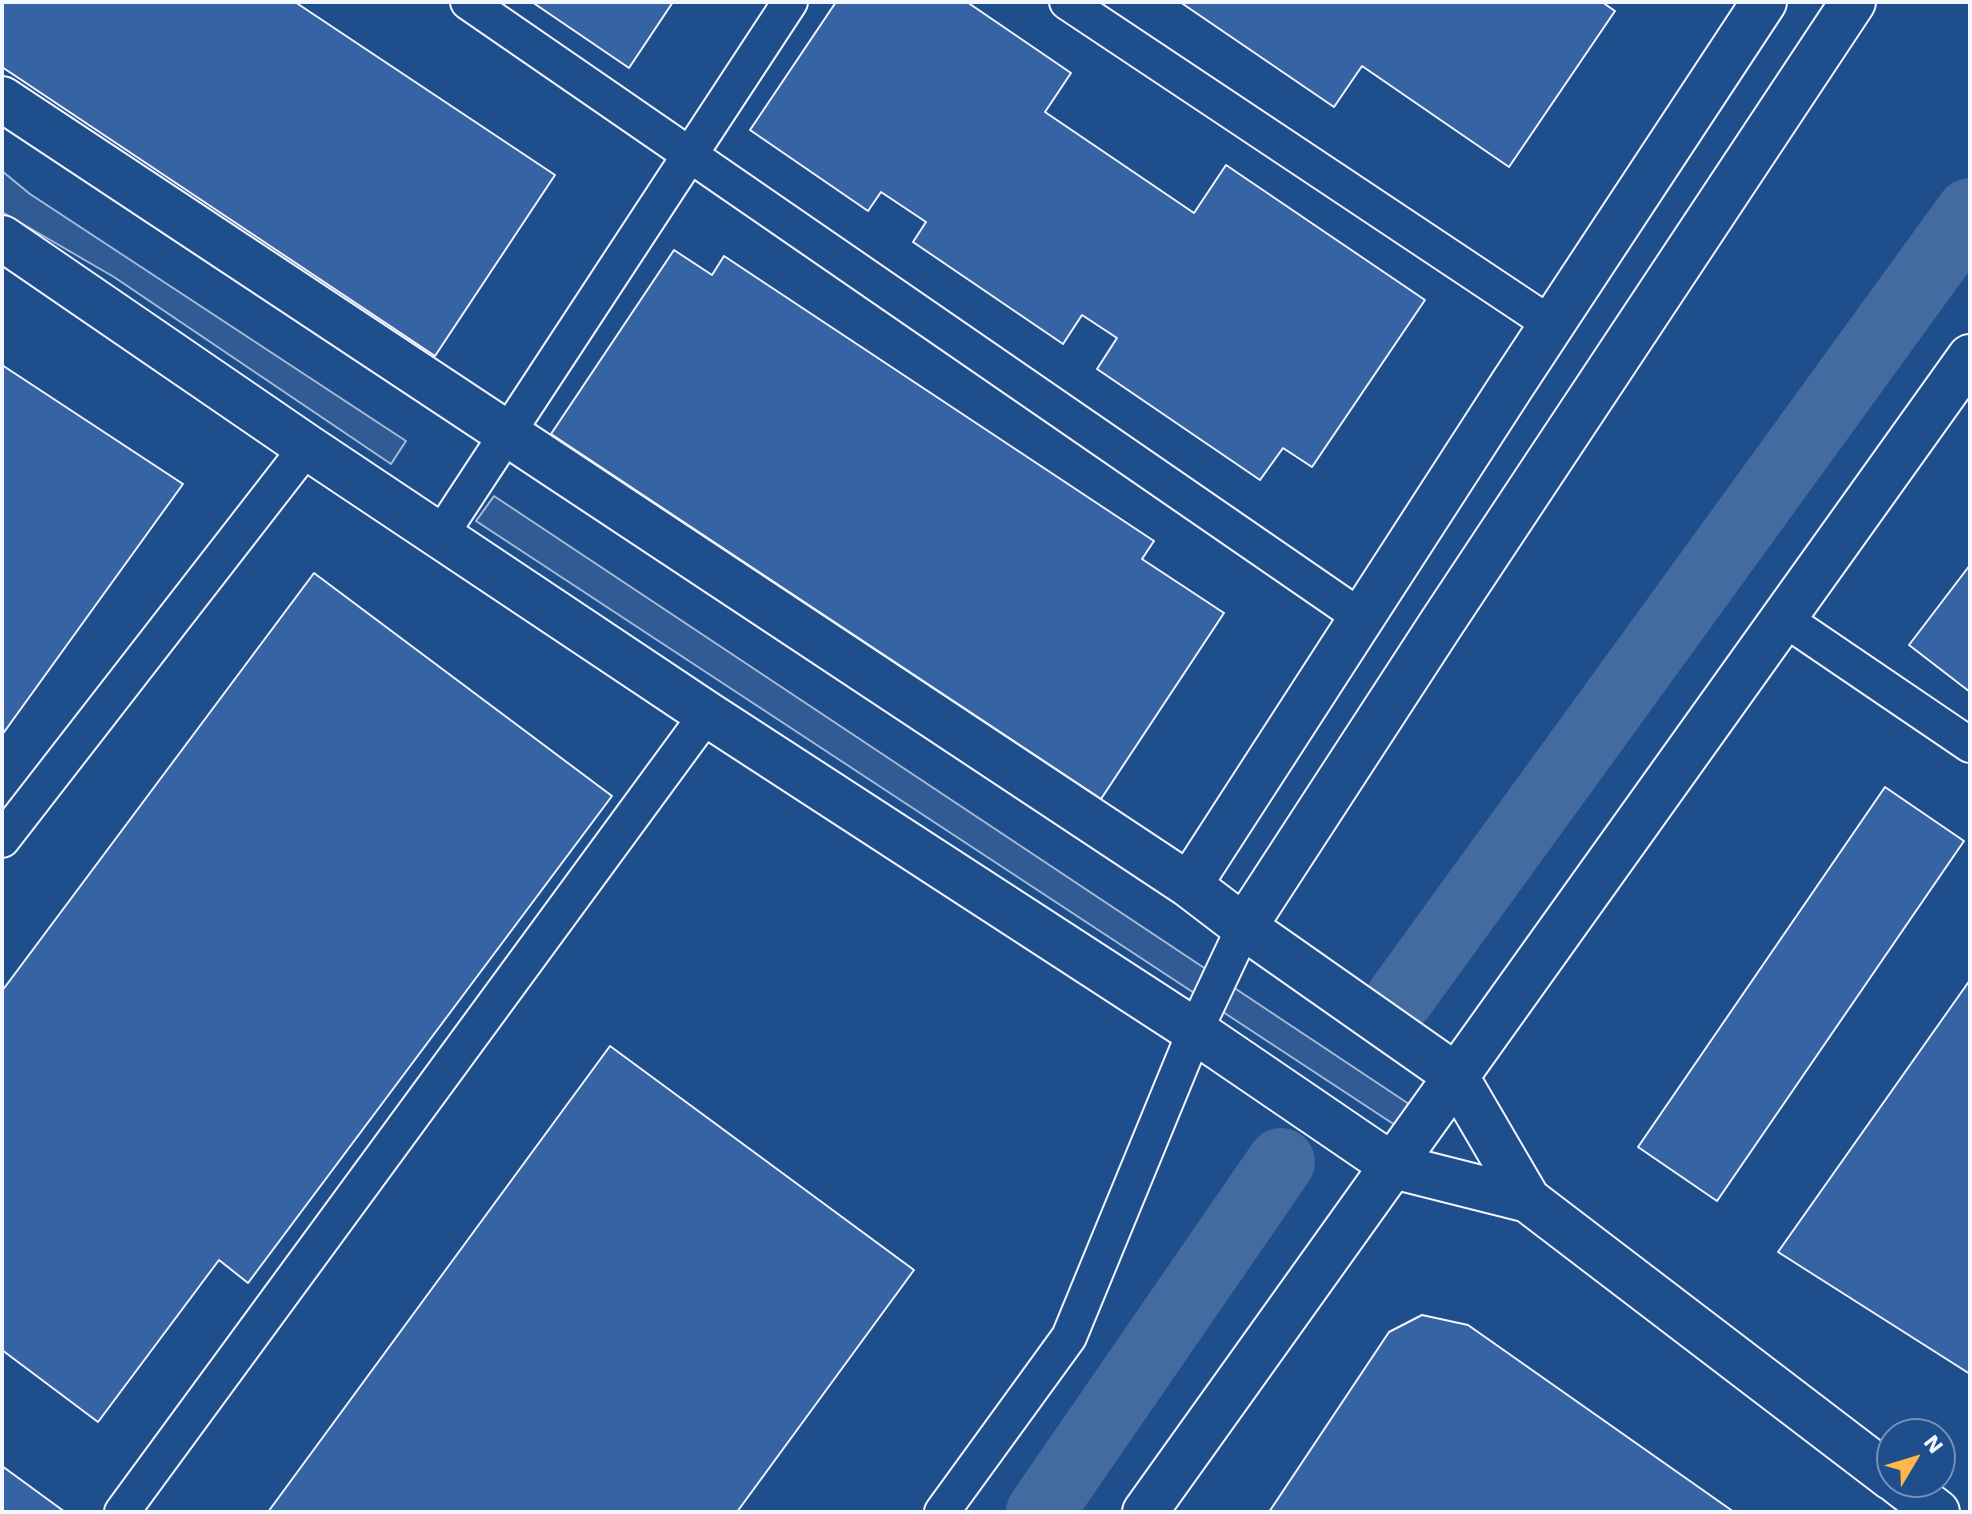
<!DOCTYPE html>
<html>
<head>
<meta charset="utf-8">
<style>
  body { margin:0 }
  #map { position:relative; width:1972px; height:1514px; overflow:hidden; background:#1f4e8c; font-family:"Work Sans",sans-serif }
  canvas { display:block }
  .frame { position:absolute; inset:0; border:4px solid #f2f6ff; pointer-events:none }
  .north { position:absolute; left:1876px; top:1418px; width:80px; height:80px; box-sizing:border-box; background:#1f4e8c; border:2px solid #7391ba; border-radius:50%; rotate:52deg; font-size:22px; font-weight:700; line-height:32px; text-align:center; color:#f2f6ff }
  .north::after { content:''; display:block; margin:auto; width:28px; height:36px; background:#ffb74d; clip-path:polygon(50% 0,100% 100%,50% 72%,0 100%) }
</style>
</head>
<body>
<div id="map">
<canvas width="1972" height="1514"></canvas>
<div class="frame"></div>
<div class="north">N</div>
</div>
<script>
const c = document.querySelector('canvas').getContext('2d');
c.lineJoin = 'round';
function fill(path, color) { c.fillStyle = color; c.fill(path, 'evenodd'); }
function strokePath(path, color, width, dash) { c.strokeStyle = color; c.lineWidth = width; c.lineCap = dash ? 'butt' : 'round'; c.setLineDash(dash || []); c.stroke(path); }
const built = new Path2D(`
  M2,171l28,23 376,247 -15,23 -277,-187 -112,-65z
  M494,496l918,610 -14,21 -922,-606z`);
fill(built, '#305b95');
strokePath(built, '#a8bbd7', 2);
strokePath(new Path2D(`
  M1400,998l570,-786
  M1040,1512l241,-350`), '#446ba0', 68);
const building = new Path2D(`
  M2,2h293l260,173 -120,181 -433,-289z
  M532,2h141l-44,66z
  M836,2h131l104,71 -26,39 149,101 32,-48 199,135 -113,167 -29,-19 -23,32 -163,-111 20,-31 -35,-23 -19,29 -150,-102 13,-20 -45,-30 -13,19 -118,-81z
  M1180,2h422l13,9 -106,156 -147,-101 -28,41z
  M674,250l38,25 12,-19 430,285 -12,18 82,54 -123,186 -550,-365z
  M2,365l181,119 -181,251z
  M1970,565v127l-61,-47z
  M314,573l298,223 -364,487 -29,-23 -121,162 -96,-72v-359z
  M1885,787l79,54 -247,360 -79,-54z
  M1970,980v394l-192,-122z
  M610,1046l304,224 -177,242h-469z
  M1422,1315l46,10 266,187h-465l120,-180z
  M2,1466l63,46h-63z`);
fill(building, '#3563a3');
strokePath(building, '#f2f6ff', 2);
const street = new Path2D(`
  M468,2l894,616
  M1067,2l485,323
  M440,536l350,-534
  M1783,618l187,127
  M2,840l305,-393
  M122,1512l585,-798
  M942,1512l127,-175 126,-306 49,-104`);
const secondary = new Path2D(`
  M2,99l1187,786 55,42 211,148 73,125
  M2,238l305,209 400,267 488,317 198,135 135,34 364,278
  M1189,885l323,-500 252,-383
  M1244,927l197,-303 412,-622
  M1898,1482l39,30
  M1145,1512l825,-1155`);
strokePath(street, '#f2f6ff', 38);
strokePath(secondary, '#f2f6ff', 48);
strokePath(street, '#1f4e8c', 34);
strokePath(secondary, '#1f4e8c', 44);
</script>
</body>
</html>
